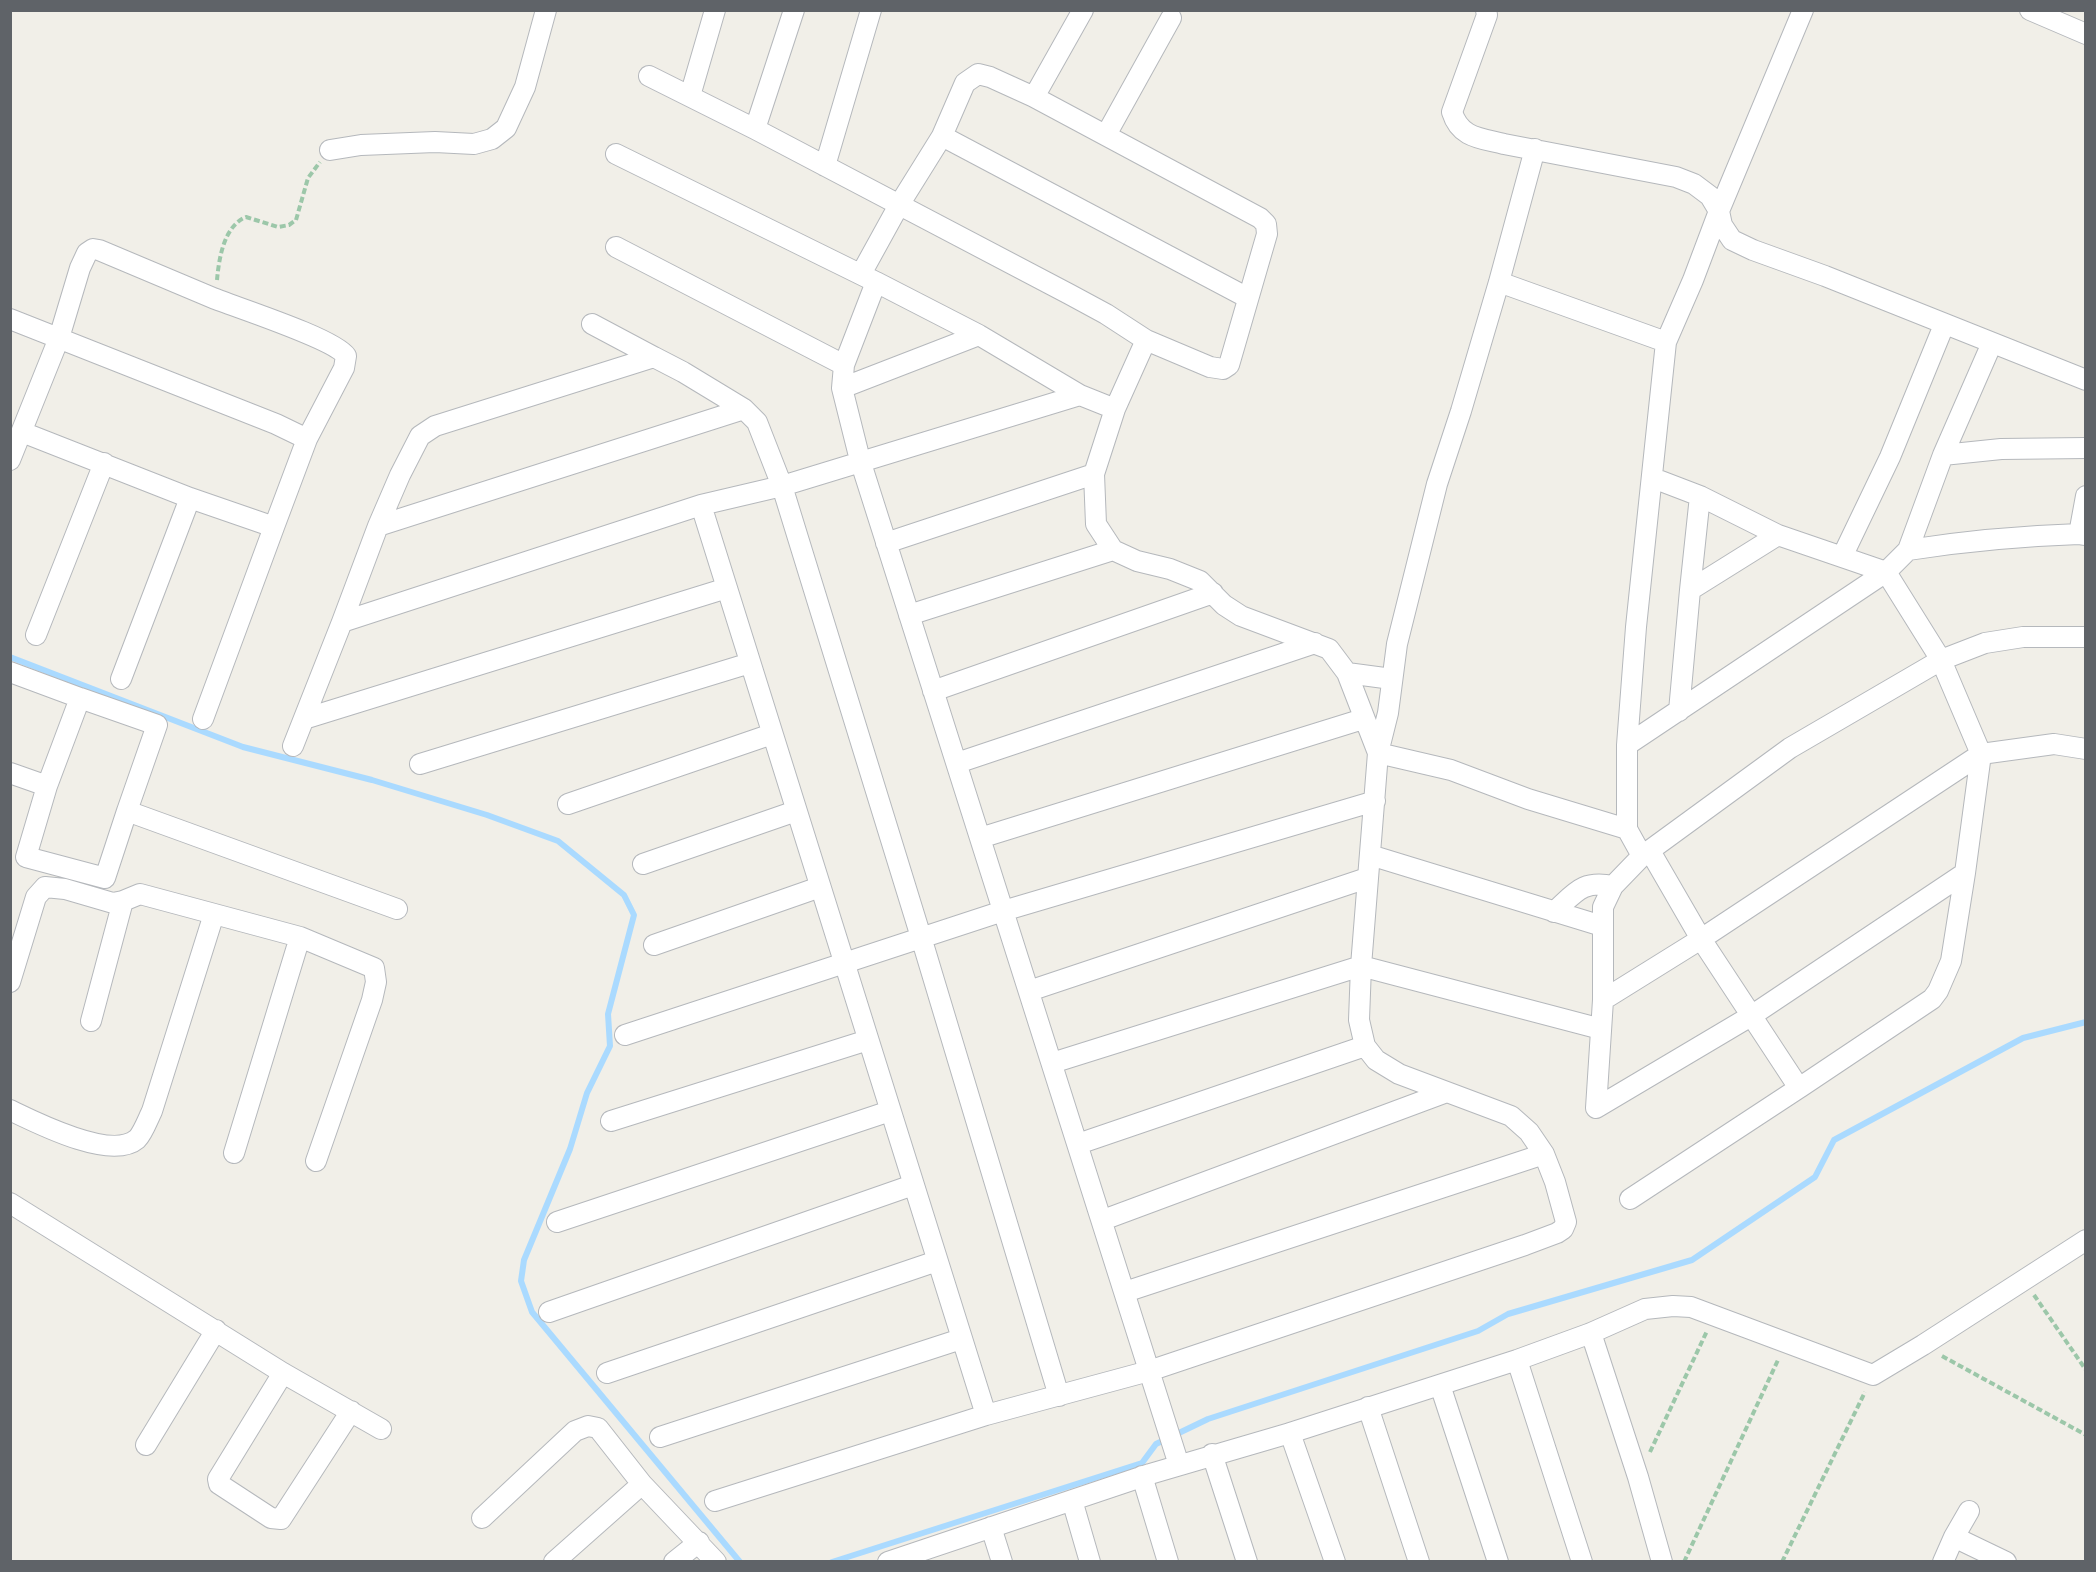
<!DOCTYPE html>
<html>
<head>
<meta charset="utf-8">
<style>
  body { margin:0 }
  #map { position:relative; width:2096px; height:1572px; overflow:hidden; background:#f1efe8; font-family:Inter,sans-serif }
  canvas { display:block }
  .frame { position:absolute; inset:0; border:12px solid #5f6368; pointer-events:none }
</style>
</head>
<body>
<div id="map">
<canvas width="2096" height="1572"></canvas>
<div class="frame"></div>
</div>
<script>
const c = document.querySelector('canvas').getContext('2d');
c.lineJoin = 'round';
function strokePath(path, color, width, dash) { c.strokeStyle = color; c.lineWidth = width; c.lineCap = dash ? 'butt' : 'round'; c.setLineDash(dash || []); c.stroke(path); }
strokePath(new Path2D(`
  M10,657l233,90 129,33 115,35 71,26 66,54 10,20 -26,99 2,32 -23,47 -17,56 -46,111 -3,21 11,31 208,250
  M832,1562l310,-99 14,-19 52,-25 270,-88 30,-17 184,-54 123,-83 19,-37 189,-102 63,-16`), '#aadaff', 6);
const street = new Path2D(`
  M1486,10l1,5 -35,97c8,26 28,26 52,32l172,33 18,7 16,12 9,15 3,14 10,15 21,10 72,26 261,104
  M2030,10l56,24
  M649,76l106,53 314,165 37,20 40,26 -31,69 -21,65 2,50 17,26 24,11 33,8 30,12 24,24 17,11 88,33 18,24 31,80 -17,213 -2,54 6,26 11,14 23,14 112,42 18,16 15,22 11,28 11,40 -3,7 -6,4 -32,12 -376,126 -163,44 -271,86
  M690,96l25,-86
  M1034,97l49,-87
  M755,129l39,-119
  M1106,135l65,-117
  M942,136l306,162
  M1535,149l-36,133 -38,129 -24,73 -40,160 -9,69 -10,40 73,17 77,29 99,30
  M330,150l31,-5 74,-3 39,2 18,-5 14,-11 19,-41 21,-77
  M616,154l260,128 -32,83 -2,23 18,72 319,1005
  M825,166l46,-156
  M616,247l228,118
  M861,274l38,-69 43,-69 23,-53 13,-9 12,3 44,20 226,121 6,6 1,10 -38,131 -6,4 -13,-2 -64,-27
  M876,282l103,53 101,60 35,14
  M1499,282l167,60
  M10,319l266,105 31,15
  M592,324l62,33
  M1992,343l-49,112 -35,95 -22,22 -259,173v84l15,27 148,-108 151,-88 44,-17 38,-6h63
  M842,388l137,-53
  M22,432l168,66 84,29 -71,192
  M1943,455l58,-6 85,-1
  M10,460l49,-122 21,-70 7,-15 6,-4 6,1c38,16 76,32 114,48 25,10 122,41 133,58l-2,12 -37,71 -33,88
  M701,505l285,910
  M378,526l366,-117
  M2079,534l7,-38
  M886,543l208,-69
  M1908,550c57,-9 113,-14 171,-16l7,1
  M1842,557l48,-100 54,-132
  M1690,590l10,-94
  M909,615l204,-65
  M342,622l359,-117 81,-19 298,-91
  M36,635l68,-172
  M10,672l70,26 -33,88 -37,-13
  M1347,673l45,6
  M121,679l69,-181
  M933,691l280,-98
  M80,698l77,27 -30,86
  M1679,711l11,-121 88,-55
  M304,719l423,-131
  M1627,745l9,-118 30,-285 27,-62 26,-69 84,-201
  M293,746l49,-124 36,-96 22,-51 20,-39 15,-10 219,-69 29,15 61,37 13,13 25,64 139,451 138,459
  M957,763l358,-120
  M420,764l330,-101
  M47,786l-21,71 79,21 22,-67 270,98
  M568,804l204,-70
  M980,838l383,-119
  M1650,851l51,88 98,149 133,-89 6,-8 13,-30 14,-88 16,-119 -40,-94 -55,-88 -108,-37 -78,-39 -47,-18
  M1370,855l232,71
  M643,864l153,-53
  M1554,912c22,-20 28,-32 59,-26
  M654,945l166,-58
  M10,982l26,-85 9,-10 20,2 48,14 10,-2
  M1029,991l338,-113
  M1603,1000l98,-61 280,-185 73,-10 32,5
  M91,1021l32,-120 17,-7 160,43 74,31 2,14 -4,18 -56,161
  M625,1035l378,-124 372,-110
  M1052,1063l309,-97 240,63
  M1596,1108l155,-92 214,-143
  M1596,1108l7,-108v-93l10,-21 29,-30
  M10,1110c27,13 101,51 127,29 6,-6 11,-20 15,-28l62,-197
  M611,1121l257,-81
  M1078,1144l287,-98
  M234,1153l66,-216
  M1630,1199l169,-111
  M10,1203l273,170 98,56
  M1103,1220l344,-128
  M557,1222l333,-111
  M1125,1292l419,-138
  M549,1312l364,-127
  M1591,1333l47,144 24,85
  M1517,1360l65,202
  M283,1373l-65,106 1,5 52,34 10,1 70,-108
  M607,1373l330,-112
  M1440,1385l58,177
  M1368,1407l51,155
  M1290,1433l45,129
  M660,1437l301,-98
  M146,1445l70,-115
  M1212,1454l35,108
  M1142,1476l26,86
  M1072,1500l18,62
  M482,1518l93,-87 13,-5 10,2 44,56 74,78
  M991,1527l11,35
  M1954,1537l52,25
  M554,1562l88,-78
  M674,1562l25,-20
  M888,1562l262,-88 140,-41 227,-73 74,-27 54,-24 28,-3 18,1 182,68 50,-30 163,-105
  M1943,1562l11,-25 15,-26`);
strokePath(street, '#b5b8bc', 22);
strokePath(new Path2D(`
  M217,280c2,-22 7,-54 29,-63l32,10 11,-2 7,-5 12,-42 12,-16
  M2034,1295l52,75
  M1942,1356l144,79
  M1650,1452l57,-121
  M1684,1562l94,-202
  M1782,1562l83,-170`), '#9cc7a9', 4, [6, 3]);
strokePath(street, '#fff', 20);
</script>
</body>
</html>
